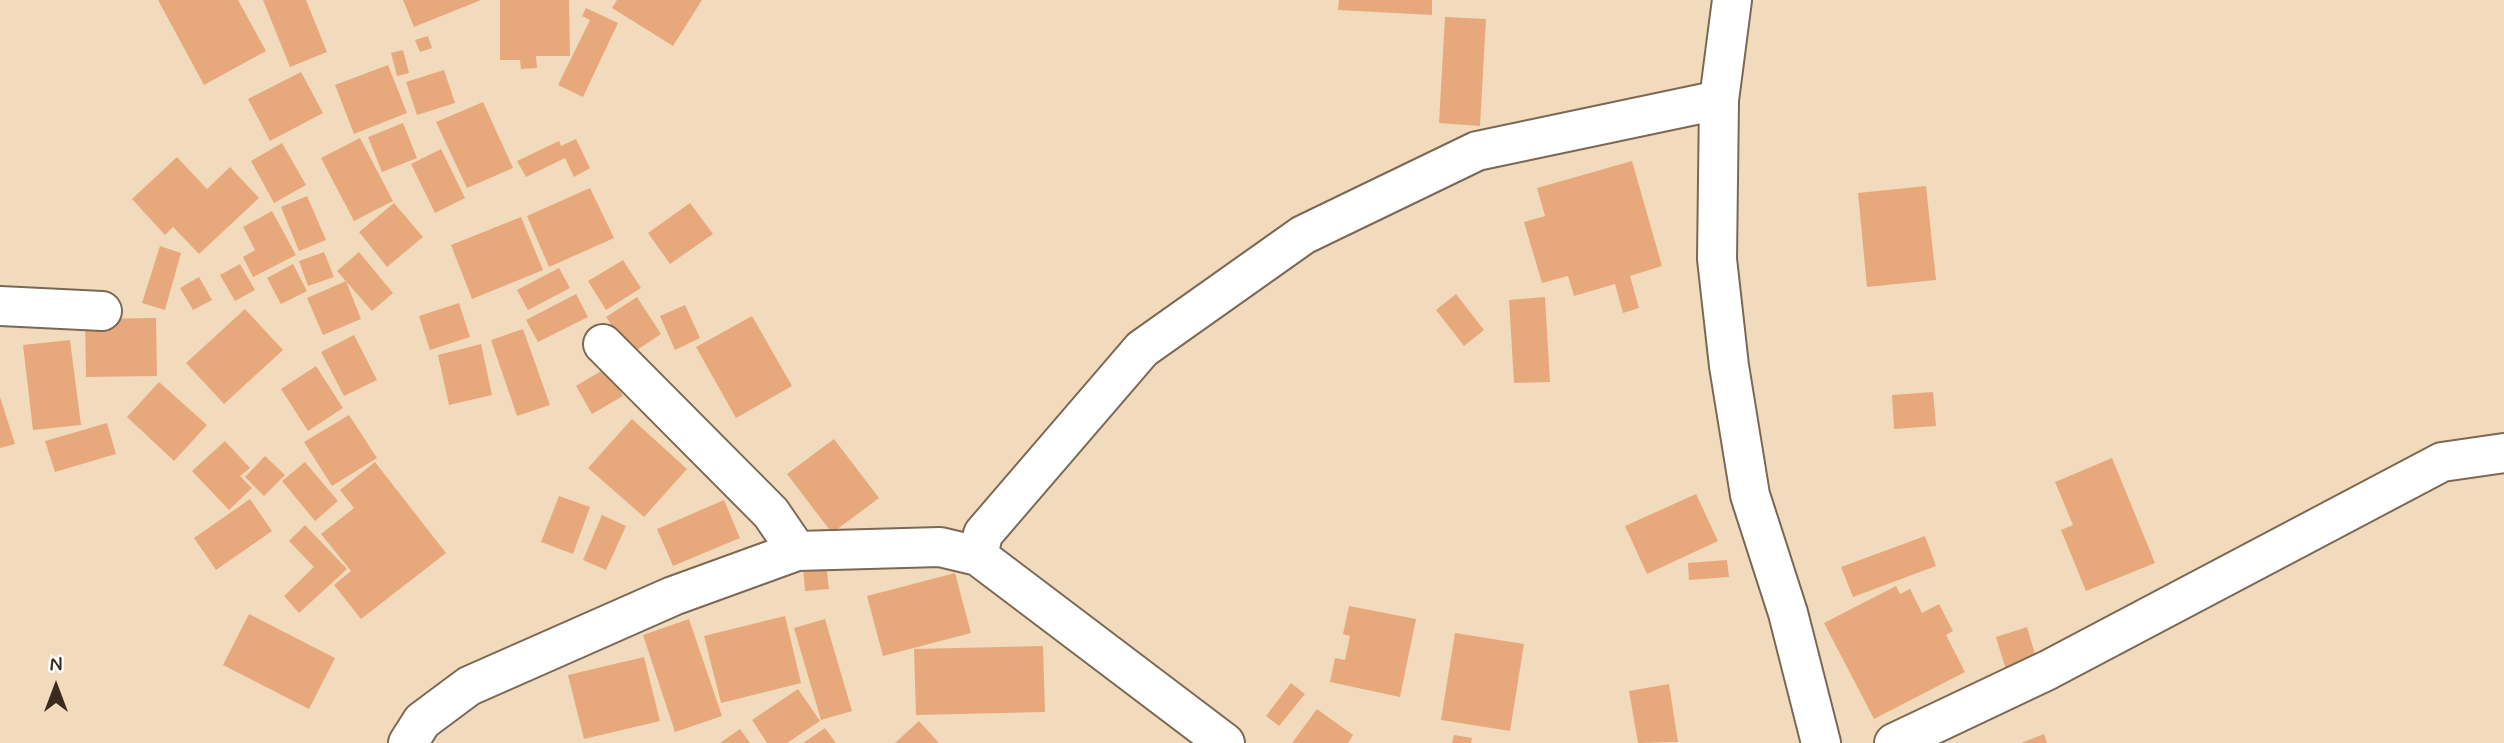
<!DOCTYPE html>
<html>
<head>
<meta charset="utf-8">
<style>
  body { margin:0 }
  #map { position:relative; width:2504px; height:743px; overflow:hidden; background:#f2dbbc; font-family:Mynerve,sans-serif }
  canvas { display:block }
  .north { position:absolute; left:21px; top:652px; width:70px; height:70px; -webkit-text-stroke:5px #fff; paint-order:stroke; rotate:0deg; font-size:19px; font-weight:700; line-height:28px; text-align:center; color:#3b2a1e }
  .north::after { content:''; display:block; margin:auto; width:24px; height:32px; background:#3b2a1e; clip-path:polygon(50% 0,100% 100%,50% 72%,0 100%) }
</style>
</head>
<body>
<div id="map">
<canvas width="2504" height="743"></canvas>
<div class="north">N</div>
</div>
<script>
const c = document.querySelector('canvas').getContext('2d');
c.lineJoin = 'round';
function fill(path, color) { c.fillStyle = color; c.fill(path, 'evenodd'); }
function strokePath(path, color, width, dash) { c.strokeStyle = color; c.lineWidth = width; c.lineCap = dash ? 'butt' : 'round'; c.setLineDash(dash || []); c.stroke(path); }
fill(new Path2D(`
  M158,0h80l28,51 -62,34z
  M263,0h43l21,52 -37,15z
  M403,0h78l-67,27z
  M500,0h69l1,56h-34l1,12 -16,1 -1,-9h-20z
  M617,0h85l-29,46 -61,-38z
  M1339,0h93v15l-94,-5z
  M586,8l32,15 -35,74 -25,-12 32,-65 -8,-4z
  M1445,17l41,2 -6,107 -41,-3z
  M428,36l4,12 -12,4 -5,-12z
  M403,50l6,23 -12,3 -6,-23z
  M388,65l19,48 -53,21 -19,-49z
  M444,70l11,33 -38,12 -11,-33z
  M301,72l22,41 -53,28 -22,-42z
  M483,102l30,66 -46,20 -31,-66z
  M403,123l14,35 -35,14 -14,-35z
  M360,138l33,63 -39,20 -33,-63z
  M576,139l14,29 -16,9 -9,-19 -39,19 -9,-16 42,-20 2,5z
  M282,143l24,42 -32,18 -23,-42z
  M441,149l24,49 -30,15 -24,-49z
  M177,157l30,32 23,-22 29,31 -60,56 -26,-27 -8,8 -33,-36z
  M1632,161l30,105 -32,10 9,32 -16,5 -8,-29 -41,12 -6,-20 -26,7 -18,-61 21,-6 -8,-28z
  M1926,186l10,94 -69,7 -9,-94z
  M590,188l24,50 -65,29 -22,-51z
  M307,196l19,44 -27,11 -18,-44z
  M394,203l29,34 -36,30 -28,-35z
  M690,203l23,31 -43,30 -22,-31z
  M272,211l24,44 -43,22 -10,-20 12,-7 -12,-23z
  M521,217l22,53 -71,29 -21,-54z
  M160,246l21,7 -16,57 -23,-7z
  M324,252l10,25 -26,9 -9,-25z
  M359,252l34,41 -21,18 -35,-40z
  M623,260l18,28 -35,22 -18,-29z
  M240,264l15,26 -20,11 -15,-26z
  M293,264l14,27 -26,13 -14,-26z
  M559,268l11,20 -42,22 -11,-20z
  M199,277l13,23 -19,10 -13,-22z
  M346,281l15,38 -38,16 -16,-37z
  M576,294l12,23 -50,25 -12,-22z
  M1456,294l28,36 -20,16 -28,-36z
  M637,297l24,37 -30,20 -25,-37z
  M1545,297l5,85 -36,1 -5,-83z
  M459,303l11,34 -40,13 -11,-34z
  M685,305l15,33 -25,12 -15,-34z
  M245,309l38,41 -59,54 -38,-41z
  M752,316l40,70 -56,32 -40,-71z
  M156,318l1,58 -71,1 -1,-58z
  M523,329l27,76 -33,11 -26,-76z
  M354,335l23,45 -33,16 -23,-44z
  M70,340l11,85 -48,5 -10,-85z
  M481,344l11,51 -43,10 -11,-50z
  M316,366l27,42 -35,23 -27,-42z
  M606,368l17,28 -31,18 -16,-28z
  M159,382l48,43 -33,36 -47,-44z
  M1933,392l3,34 -42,3 -2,-34z
  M0,397l15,47 -15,4z
  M349,415l28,43 -45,28 -28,-44z
  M632,419l55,50 -43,48 -56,-49z
  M107,423l9,31 -61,18 -10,-31z
  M834,439l45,59 -47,35 -45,-59z
  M225,441l25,27 -10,8 12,12 -23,22 -37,-39z
  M265,456l20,19 -21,21 -19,-19z
  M2112,458l43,105 -69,28 -25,-61 12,-5 -18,-43z
  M305,462l33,39 -23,20 -33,-40z
  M375,462l71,91 -85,66 -27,-34 17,-14 -30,-37 33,-26 -14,-18z
  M1696,494l22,47 -71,33 -22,-48z
  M559,496l31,11 -17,47 -32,-12z
  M250,499l22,32 -56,39 -22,-32z
  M724,500l16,38 -67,28 -16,-37z
  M602,515l24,11 -20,44 -23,-10z
  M305,525l42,44 -48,44 -15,-17 30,-29 -25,-26z
  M1925,536l11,30 -83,31 -12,-30z
  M1727,560l2,17 -40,3 -1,-17z
  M826,564l3,25 -24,2 -2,-25z
  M955,573l16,60 -88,23 -16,-60z
  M1896,586l4,8 10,-5 12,24 17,-9 14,27 -7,4 19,37 -91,47 -50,-96z
  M1349,606l67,13 -16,78 -70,-15 5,-24 10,2 5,-24 -7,-2z
  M249,614l86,44 -26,51 -86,-44z
  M785,616l16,67 -80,20 -17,-67z
  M689,619l33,97 -47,16 -32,-97z
  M825,619l27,92 -31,9 -27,-92z
  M2027,627l10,34 -31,9 -10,-33z
  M1455,633l69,11 -14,87 -69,-11z
  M1043,646l2,66 -129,3 -2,-66z
  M644,657l16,64 -76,18 -16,-64z
  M1291,683l14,11 -26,32 -13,-10z
  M1669,684l9,58 -40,1 -9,-52z
  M798,689l22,32 -33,22h-20l-15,-23z
  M1317,709l36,26 -5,8h-56z
  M919,721l20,22h-44z
  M825,728l11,15h-33z
  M740,729l10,14h-30z
  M2044,734l3,9h-26z
  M1454,735l18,3 -1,5h-19z`), '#e7a97c');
const minor = new Path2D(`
  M1732,0l-13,100 -2,159 12,107 21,129 38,118 33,130
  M0,306l102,5
  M603,344l168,169 26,38
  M978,556l5,-22 159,-185 161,-114 174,-84 242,-51
  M408,743l14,-22 47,-35 204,-90 124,-45 143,-4 38,9 247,187
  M1894,743l154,-73 394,-208 62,-9`);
strokePath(minor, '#7b6855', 42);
strokePath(minor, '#fff', 38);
</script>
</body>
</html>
